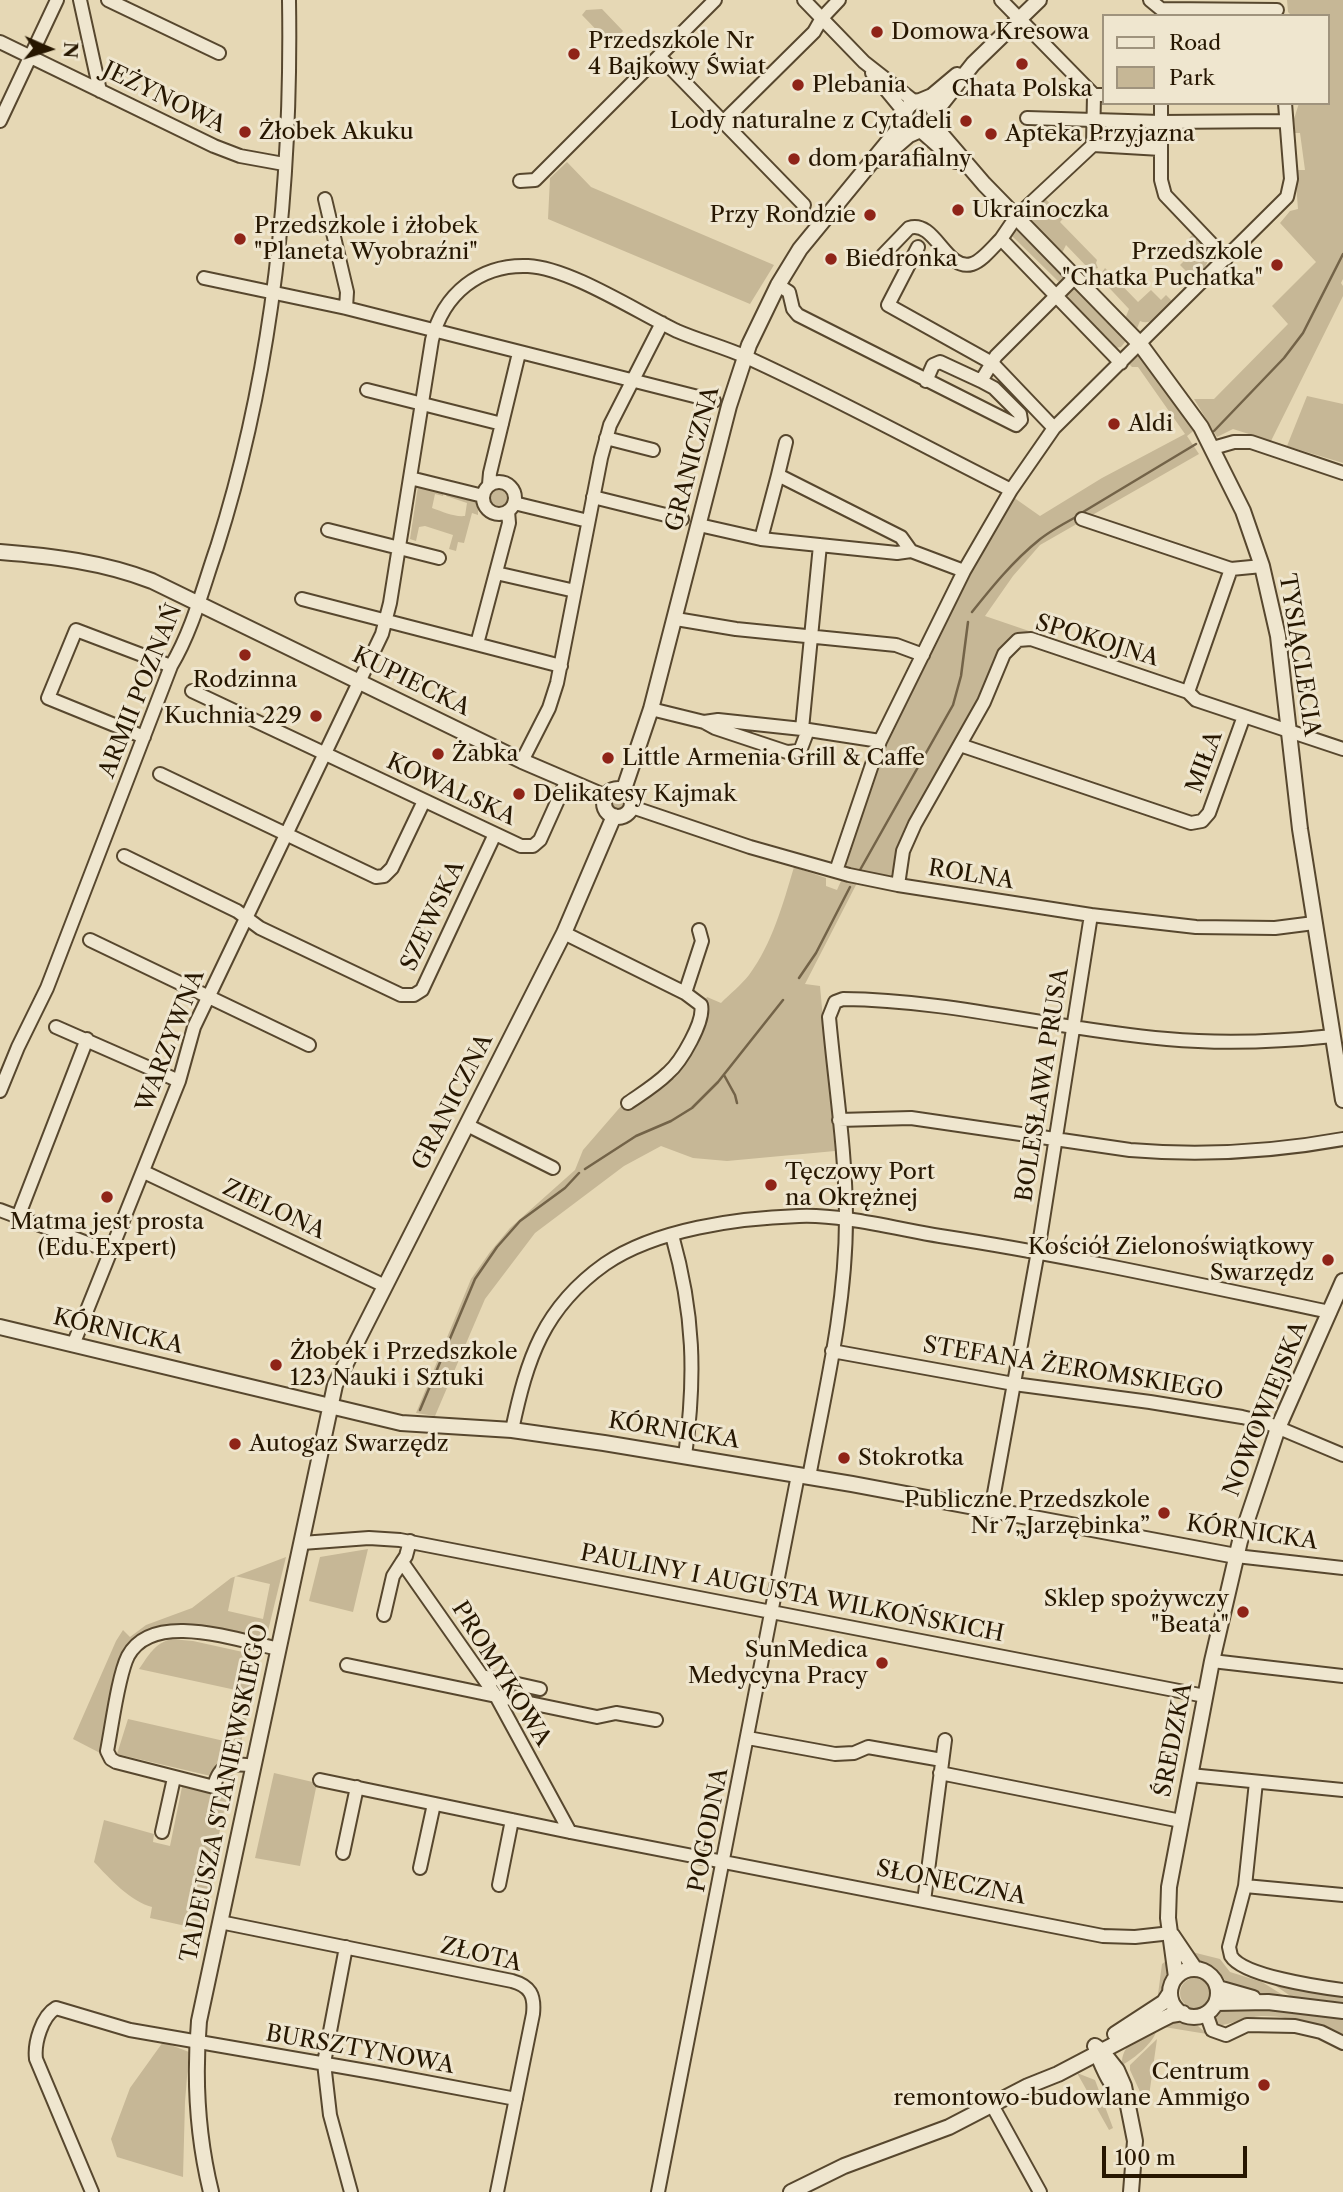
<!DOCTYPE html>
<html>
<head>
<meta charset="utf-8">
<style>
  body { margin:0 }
  #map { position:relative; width:1343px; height:2192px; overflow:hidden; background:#e6d8b5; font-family:"Libre Caslon Text",serif }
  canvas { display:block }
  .legend { position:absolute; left:1102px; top:14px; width:228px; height:91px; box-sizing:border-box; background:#efe6cf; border:2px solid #9f937d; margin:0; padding:9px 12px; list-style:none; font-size:21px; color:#271701 }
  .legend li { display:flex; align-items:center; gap:14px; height:35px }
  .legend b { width:35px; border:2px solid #9f937d }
  .north { position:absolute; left:14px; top:14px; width:70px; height:70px; -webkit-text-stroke:5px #efe6cf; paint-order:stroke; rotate:93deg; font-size:19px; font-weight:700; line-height:28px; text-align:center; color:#271701 }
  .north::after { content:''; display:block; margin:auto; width:24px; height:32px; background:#271701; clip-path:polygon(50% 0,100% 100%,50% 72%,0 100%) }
  .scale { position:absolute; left:1102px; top:2146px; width:145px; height:32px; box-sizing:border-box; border:4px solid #271701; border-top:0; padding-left:9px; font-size:21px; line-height:24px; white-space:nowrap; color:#271701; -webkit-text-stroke:5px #efe6cf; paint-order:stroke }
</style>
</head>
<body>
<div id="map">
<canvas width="1343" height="2192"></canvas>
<ul class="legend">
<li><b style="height:9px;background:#efe6cf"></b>Road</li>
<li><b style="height:19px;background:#c6b796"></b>Park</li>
</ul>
<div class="north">N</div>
<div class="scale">100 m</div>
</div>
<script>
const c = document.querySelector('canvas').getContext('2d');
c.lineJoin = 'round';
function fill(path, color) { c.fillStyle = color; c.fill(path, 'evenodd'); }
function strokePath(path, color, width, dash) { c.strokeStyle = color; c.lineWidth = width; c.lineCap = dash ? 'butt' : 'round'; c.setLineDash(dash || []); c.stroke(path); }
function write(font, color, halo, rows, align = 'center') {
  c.font = font + ' "Libre Caslon Text",serif'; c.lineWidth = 6; c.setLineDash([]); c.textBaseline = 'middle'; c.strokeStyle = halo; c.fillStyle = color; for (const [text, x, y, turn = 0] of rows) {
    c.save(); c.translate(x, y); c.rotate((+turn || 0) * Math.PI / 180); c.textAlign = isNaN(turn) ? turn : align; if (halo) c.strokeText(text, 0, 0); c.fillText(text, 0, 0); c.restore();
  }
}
fill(new Path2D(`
  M1287,0h56v279l-2,4 2,3v10l-72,145 -38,-12 -16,8 -23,-38h20l74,-75 -16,-18 44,-44 -36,-39 10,-12 8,-2 -3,-39h10l-5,-37h-5l-1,-14 5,-16h28v-87h-35l-4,-4z
  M602,9l21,22 -13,13 -28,-29 4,-5z
  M567,162l24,25 183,78 -24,39 -202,-85 2,-41z
  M1043,196l8,9 4,-3 12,12 -7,8 37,38 -1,3 2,5 -8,2 -24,-25 -5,10 -36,-41z
  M1018,230l5,2 43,46 -1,2 -5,3 -48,-47 2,-5z
  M1192,235c22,22 21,26 -1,47l-6,-7 2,-3 -7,-7 14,-14 -8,-9z
  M1105,268l33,34 13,-12 10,10 5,-5 6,6c-9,9 -19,26 -32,20l-4,10 -11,-12 4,-10 -30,-32z
  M1070,288l9,1 46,47v6l-4,5 -5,1 -49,-52z
  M1136,356l7,1 53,72 -9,7 12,18 -159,91 -27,31 -28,40 44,15 -21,9 -25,56 -86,154 -6,26 -48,-9 42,-126 84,-169 44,-75 27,19 62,-38 83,-44 -47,-67h-6l-4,-4z
  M1307,396l36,8v59l-56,-17z
  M486 498a13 13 0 1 1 26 0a13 13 0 1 1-26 0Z
  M418,486l26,5 -1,5 -8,-2 -3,14c12,4 21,9 33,8l2,-13 -21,-7 2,-4 30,9v14l-6,-2 -8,30 -6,-1 -2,9 -7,-2 4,-14 -28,-9 -6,1 -3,14 -6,-2z
  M609 803a9 9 0 1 1 18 0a9 9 0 1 1-18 0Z
  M794,867l32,11v8l11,4 4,-9 16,2 -52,101 15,2 15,165 -108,10 -34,-3 -32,-12 -37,20 -89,67 -50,66 -50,117 -19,-3 55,-134 19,-27 20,-24 65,-58 8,-20 46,-53 38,-30 40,-70 14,6c9,-9 20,-18 28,-28 23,-31 34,-71 45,-108z
  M368,1549l-15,63 -44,-11 11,-44z
  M286,1557l-18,74 -7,-1 -3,12 -53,-13 -71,14 -32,111 -29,-15 43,-98 7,-11 7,7 16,-12 46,-17 39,-30zM235,1576l35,8 -7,35 -35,-8z
  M171,1639l22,2 68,15 -29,125 -115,-27 11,-35 105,24 12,-51 -106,-23c10,-14 15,-25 32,-30z
  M274,1773l43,10 -17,83 -45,-8z
  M183,1782l45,10 -29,137 -49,-11 2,-11c-21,-5 -43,-29 -58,-45l10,-42 50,14 -1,8 17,4z
  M1188,1951l32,8 10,13 32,10 24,15 -20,-2 -35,-9 -16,-16 -18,-9z
  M1170,1958c-1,17 -3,30 -13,44l5,-38z
  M1180 1993a15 15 0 1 1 30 0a15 15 0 1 1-30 0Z
  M1264,1978l79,15v9l-51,-5z
  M1230,2007l36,1 77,10v18c-28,-9 -52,-21 -82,-20 -15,1 -29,8 -44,10l-5,-8 4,-5z
  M1180,2020l17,5 10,9 -43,-7v-3z
  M1157,2028c-1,13 -23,31 -35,37 -1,-22 18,-28 35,-37z
  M1157,2039l-8,57h-7l-12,-26v-5z
  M163,2042l26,10 -4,50 -2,75 -66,-20 -6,-18 19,-51z
  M1077,2073l18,7 18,48 -4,2z`), '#c6b796');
strokePath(new Path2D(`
  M1214,431l70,-73 19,-25 40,-79
  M1083,512l113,-68
  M972,612c20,-25 41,-51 67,-72 11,-9 24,-16 37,-23
  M860,870l93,-165 8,-29 7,-54
  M799,978l17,-25 34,-66
  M724,1075l11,20 2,8
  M585,1169l51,-33 35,-15 21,-13 26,-26 65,-82
  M420,1410l55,-131 22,-32 23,-26 45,-33 14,-15`), '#736348', 2.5);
const minor = new Path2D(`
  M80,0l20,91
  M108,0l111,53
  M804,0l60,62 51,40
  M1001,0l93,95h9
  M1150,0l11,9 116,1
  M0,42l214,104 26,10 44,8
  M659,56l145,149
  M872,73l33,40
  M1161,103v77l4,15 61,64
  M1027,118l134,4 125,-1
  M0,121l57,-121
  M722,123l92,-91 8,-14 17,-18
  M1093,145l1,-50
  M520,181l15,-1 180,-180
  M325,199l22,93 -1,16
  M918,247l-30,58 104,58 62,65
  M883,255l26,-27c26,-9 37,44 63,36 10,-3 21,-17 29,-25
  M204,278l142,30 368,93
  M778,285l11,7 4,17 5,6 218,110 5,-5 -1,-6 -26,-26 -13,-7 15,-25 79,-79
  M1121,363l-120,-124 15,-22 77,-72 68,4
  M926,381l7,-16 7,-3 41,19
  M367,390l135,34
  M606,438l47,12
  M1213,448l21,-6h17l92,31
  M778,475l8,-33
  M410,478l73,18
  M483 498a16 16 0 1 1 32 0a16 16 0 1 1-32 0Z
  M489,484l1,-11 29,-120
  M593,497l89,22
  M514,503l74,18
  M1082,519l149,50 31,-3
  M699,525l62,14 136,14 14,-2 53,20
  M328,530l111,28
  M761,539l17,-64 123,62 10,14
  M496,573l79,18
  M302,599l259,67
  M676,619l60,10 160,16 27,10
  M477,644l32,-121 -1,-12
  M192,691l329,155h12l7,-6 26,-58
  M1188,692l43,-123
  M651,709l53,13 11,6 72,24 13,-1 8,-21
  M704,722l14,-2 84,9 78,12
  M802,729l18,-184
  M144,737l-96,-39 28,-68 95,36
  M960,745l231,78 11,-2 7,-8 35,-97
  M522,761l27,-53 8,-25 44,-225 9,-33 52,-102
  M160,774l216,103 8,-1 8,-8 32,-67
  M632,807l118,40 99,28 49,10 193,30 105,12 79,1 39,-5
  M124,856l113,55 23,17 141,67h13l8,-5 73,-156
  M836,871l44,-130 84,-170 47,-81 43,-62 233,-231 4,-18 -6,-76
  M898,885l5,-34 12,-27 69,-122 20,-48 14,-14 13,-1 157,53 8,8 147,49
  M564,933l121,60 16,12c4,16 -20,57 -33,68 -12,12 -27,21 -40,30
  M90,940l219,105
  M685,993l17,-52 -3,-11
  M56,1027l123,54
  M0,1091l18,-44 29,-59 124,-322c22,-37 32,-79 46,-119 56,-176 75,-363 72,-547
  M839,1120l72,-2 219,32c72,6 142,2 213,-11
  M467,1125l86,43
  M144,1172l241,114
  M0,1210l111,42
  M18,1217l69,-178
  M672,1235c22,78 24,141 13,221
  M73,1345l106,-264 15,-54 188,-393 8,-31 42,-263c11,-46 48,-76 96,-74 42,2 109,46 149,65 23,10 47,16 69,26 90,41 177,89 265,133
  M832,1351l182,33 136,18 92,15 25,6 76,32
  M512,1430c15,-71 31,-122 93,-166 51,-35 133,-46 194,-48 41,-2 99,13 141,20 131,20 260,49 390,76
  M809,1477c16,-85 37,-171 37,-258 0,-67 -11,-135 -17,-202l6,-15 8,-3c109,1 215,31 324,40 55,5 110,3 166,-3
  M991,1510l47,-259 53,-336
  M410,1541l-4,15 -4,6 94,134 74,136
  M302,1543l67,-5 31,2 805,156
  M1236,1556l107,12
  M384,1615l9,-39 9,-14
  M1212,1661l131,15
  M347,1665l250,52 19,-4 40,7
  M482,1676l58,13
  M748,1738l87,16 19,-1 14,-6 74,13
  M254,1766c-22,-4 -35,-2 -40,21l-98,-25 -5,-3 -4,-8c5,-25 11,-75 21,-95 25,-47 111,-15 151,-7
  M940,1773l241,48
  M1190,1775l153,15
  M320,1780l250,52 533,104 32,1 36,-4
  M1256,1782l-11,104 -16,61 2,9c12,20 88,31 112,34
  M162,1832l12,-54
  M343,1853l14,-66
  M420,1868l14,-64
  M499,1885l13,-65
  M1245,1886l98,9
  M924,1901l21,-161
  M220,1922l292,59c18,5 23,14 21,33l-36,178
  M346,1947l-22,116 6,52 21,77
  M1206,2013l6,17 14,5 21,-10 48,1 26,6 22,11
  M992,2105l48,87
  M92,2192l-56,-133c-2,-16 6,-43 20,-51l74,22 248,43 138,26
  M658,2192l140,-717`);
const tertiary = new Path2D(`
  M905 116a15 15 0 1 1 30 0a15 15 0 1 1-30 0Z
  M920,101l12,-5 25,-21
  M935,117l4,-10 34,-43 66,-64
  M934,121l8,14 42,49 156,160 61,83 42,84 19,55 16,70 22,193 43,271
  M922,131l34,30
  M880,160l29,-25 9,-4
  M0,552c52,4 103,10 152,29l370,180 84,36
  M604 803a14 14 0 1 1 28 0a14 14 0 1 1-28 0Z
  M624,789l27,-80 78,-303 20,-61 29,-60 22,-36 101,-123 4,-8
  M0,1327l401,96 111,7 92,13 248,41 384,72
  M1172,1935l23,34
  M1170 1993a24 24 0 1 1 48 0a24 24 0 1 1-48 0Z
  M1176,1977l-8,-59 1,-31 43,-226 28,-120 38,-113 65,-147
  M1218,1988l35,10
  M1216,2003l52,-1 75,9
  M1115,2034l49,-32 6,-9
  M1095,2046l7,5 15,19 7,16 11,55 -4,51
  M1096,2050c8,21 15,36 31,53
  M211,2192c-14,-57 -17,-112 -12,-171l136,-636 229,-452 50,-117
  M791,2192l53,-26 105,-39 79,-41 30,-12 101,-53 12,-6 12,-2`);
strokePath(minor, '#57472e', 16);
strokePath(tertiary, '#57472e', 18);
strokePath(minor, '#efe6cf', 12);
strokePath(tertiary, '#efe6cf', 14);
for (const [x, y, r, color] of [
  [877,32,7,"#8f2418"],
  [574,54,7,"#8f2418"],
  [1022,64,7,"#8f2418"],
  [798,85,7,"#8f2418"],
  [966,121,7,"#8f2418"],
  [245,132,7,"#8f2418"],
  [991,134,7,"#8f2418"],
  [794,159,7,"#8f2418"],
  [958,210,7,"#8f2418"],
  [870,215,7,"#8f2418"],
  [240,239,7,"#8f2418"],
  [831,259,7,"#8f2418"],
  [1277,265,7,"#8f2418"],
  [1114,424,7,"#8f2418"],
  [245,655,7,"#8f2418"],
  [316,716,7,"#8f2418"],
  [438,754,7,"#8f2418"],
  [608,758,7,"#8f2418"],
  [519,794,7,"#8f2418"],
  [771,1185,7,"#8f2418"],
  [107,1197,7,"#8f2418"],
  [1328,1260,7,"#8f2418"],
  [276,1365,7,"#8f2418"],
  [235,1444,7,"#8f2418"],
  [844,1458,7,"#8f2418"],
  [1164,1513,7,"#8f2418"],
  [1243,1612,7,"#8f2418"],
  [882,1663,7,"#8f2418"],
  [1264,2085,7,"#8f2418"]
]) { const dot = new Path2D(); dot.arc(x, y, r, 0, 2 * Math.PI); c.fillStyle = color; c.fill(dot); strokePath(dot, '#efe6cf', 2.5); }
write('23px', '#271701', '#efe6cf', [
  ["Domowa Kresowa",891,32],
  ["Przedszkole Nr",588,41],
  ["4 Bajkowy Świat",588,67],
  ["Plebania",812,85],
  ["Chata Polska",1022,89,"center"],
  ["Lody naturalne z Cytadeli",952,121,"right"],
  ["Żłobek Akuku",259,132],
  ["Apteka Przyjazna",1005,134],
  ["dom parafialny",808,159],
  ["Ukrainoczka",972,210],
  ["Przy Rondzie",856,215,"right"],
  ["Przedszkole i żłobek",254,226],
  ["\"Planeta Wyobraźni\"",254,252],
  ["Przedszkole",1263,252,"right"],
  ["\"Chatka Puchatka\"",1263,278,"right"],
  ["Biedronka",845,259],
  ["Aldi",1128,424],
  ["Rodzinna",245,680,"center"],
  ["Kuchnia 229",302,716,"right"],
  ["Żabka",452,754],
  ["Little Armenia Grill & Caffe",622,758],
  ["Delikatesy Kajmak",533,794],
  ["Tęczowy Port",785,1172],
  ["na Okrężnej",785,1198],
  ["Matma jest prosta",107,1222,"center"],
  ["(Edu Expert)",107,1248,"center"],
  ["Kościół Zielonoświątkowy",1314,1247,"right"],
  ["Swarzędz",1314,1273,"right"],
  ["Żłobek i Przedszkole",290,1352],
  ["123 Nauki i Sztuki",290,1378],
  ["Autogaz Swarzędz",249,1444],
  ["Stokrotka",858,1458],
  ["Publiczne Przedszkole",1150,1500,"right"],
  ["Nr 7„Jarzębinka”",1150,1526,"right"],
  ["Sklep spożywczy",1229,1599,"right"],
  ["\"Beata\"",1229,1625,"right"],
  ["SunMedica",868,1650,"right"],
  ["Medycyna Pracy",868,1676,"right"],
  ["Centrum",1250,2072,"right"],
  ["remontowo-budowlane Ammigo",1250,2098,"right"]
], 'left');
write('23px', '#271701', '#efe6cf', [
  ["JEŻYNOWA",164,98,26],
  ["GRANICZNA",693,459,-75],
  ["SPOKOJNA",1097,641,17],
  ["TYSIĄCLECIA",1299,655,81],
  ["KUPIECKA",411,682,26],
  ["ARMII POZNAŃ",141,691,-68],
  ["MIŁA",1205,762,-70],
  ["KOWALSKA",451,790,25],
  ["ROLNA",971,875,9],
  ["SZEWSKA",433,916,-65],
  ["WARZYWNA",171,1041,-69],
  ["BOLESŁAWA PRUSA",1043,1085,-81],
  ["GRANICZNA",453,1102,-63],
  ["ZIELONA",274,1210,25],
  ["KÓRNICKA",118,1332,13],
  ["STEFANA ŻEROMSKIEGO",1073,1369,9],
  ["NOWOWIEJSKA",1266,1409,-68],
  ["KÓRNICKA",674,1431,9],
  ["KÓRNICKA",1252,1533,8],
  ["PAULINY I AUGUSTA WILKOŃSKICH",792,1594,11],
  ["PROMYKOWA",501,1674,58],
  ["ŚREDZKA",1174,1740,-79],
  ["TADEUSZA STANIEWSKIEGO",225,1793,-78],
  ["POGODNA",709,1830,-79],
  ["SŁONECZNA",951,1883,11],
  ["ZŁOTA",481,1955,13],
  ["BURSZTYNOWA",360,2050,10]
]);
</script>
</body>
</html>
